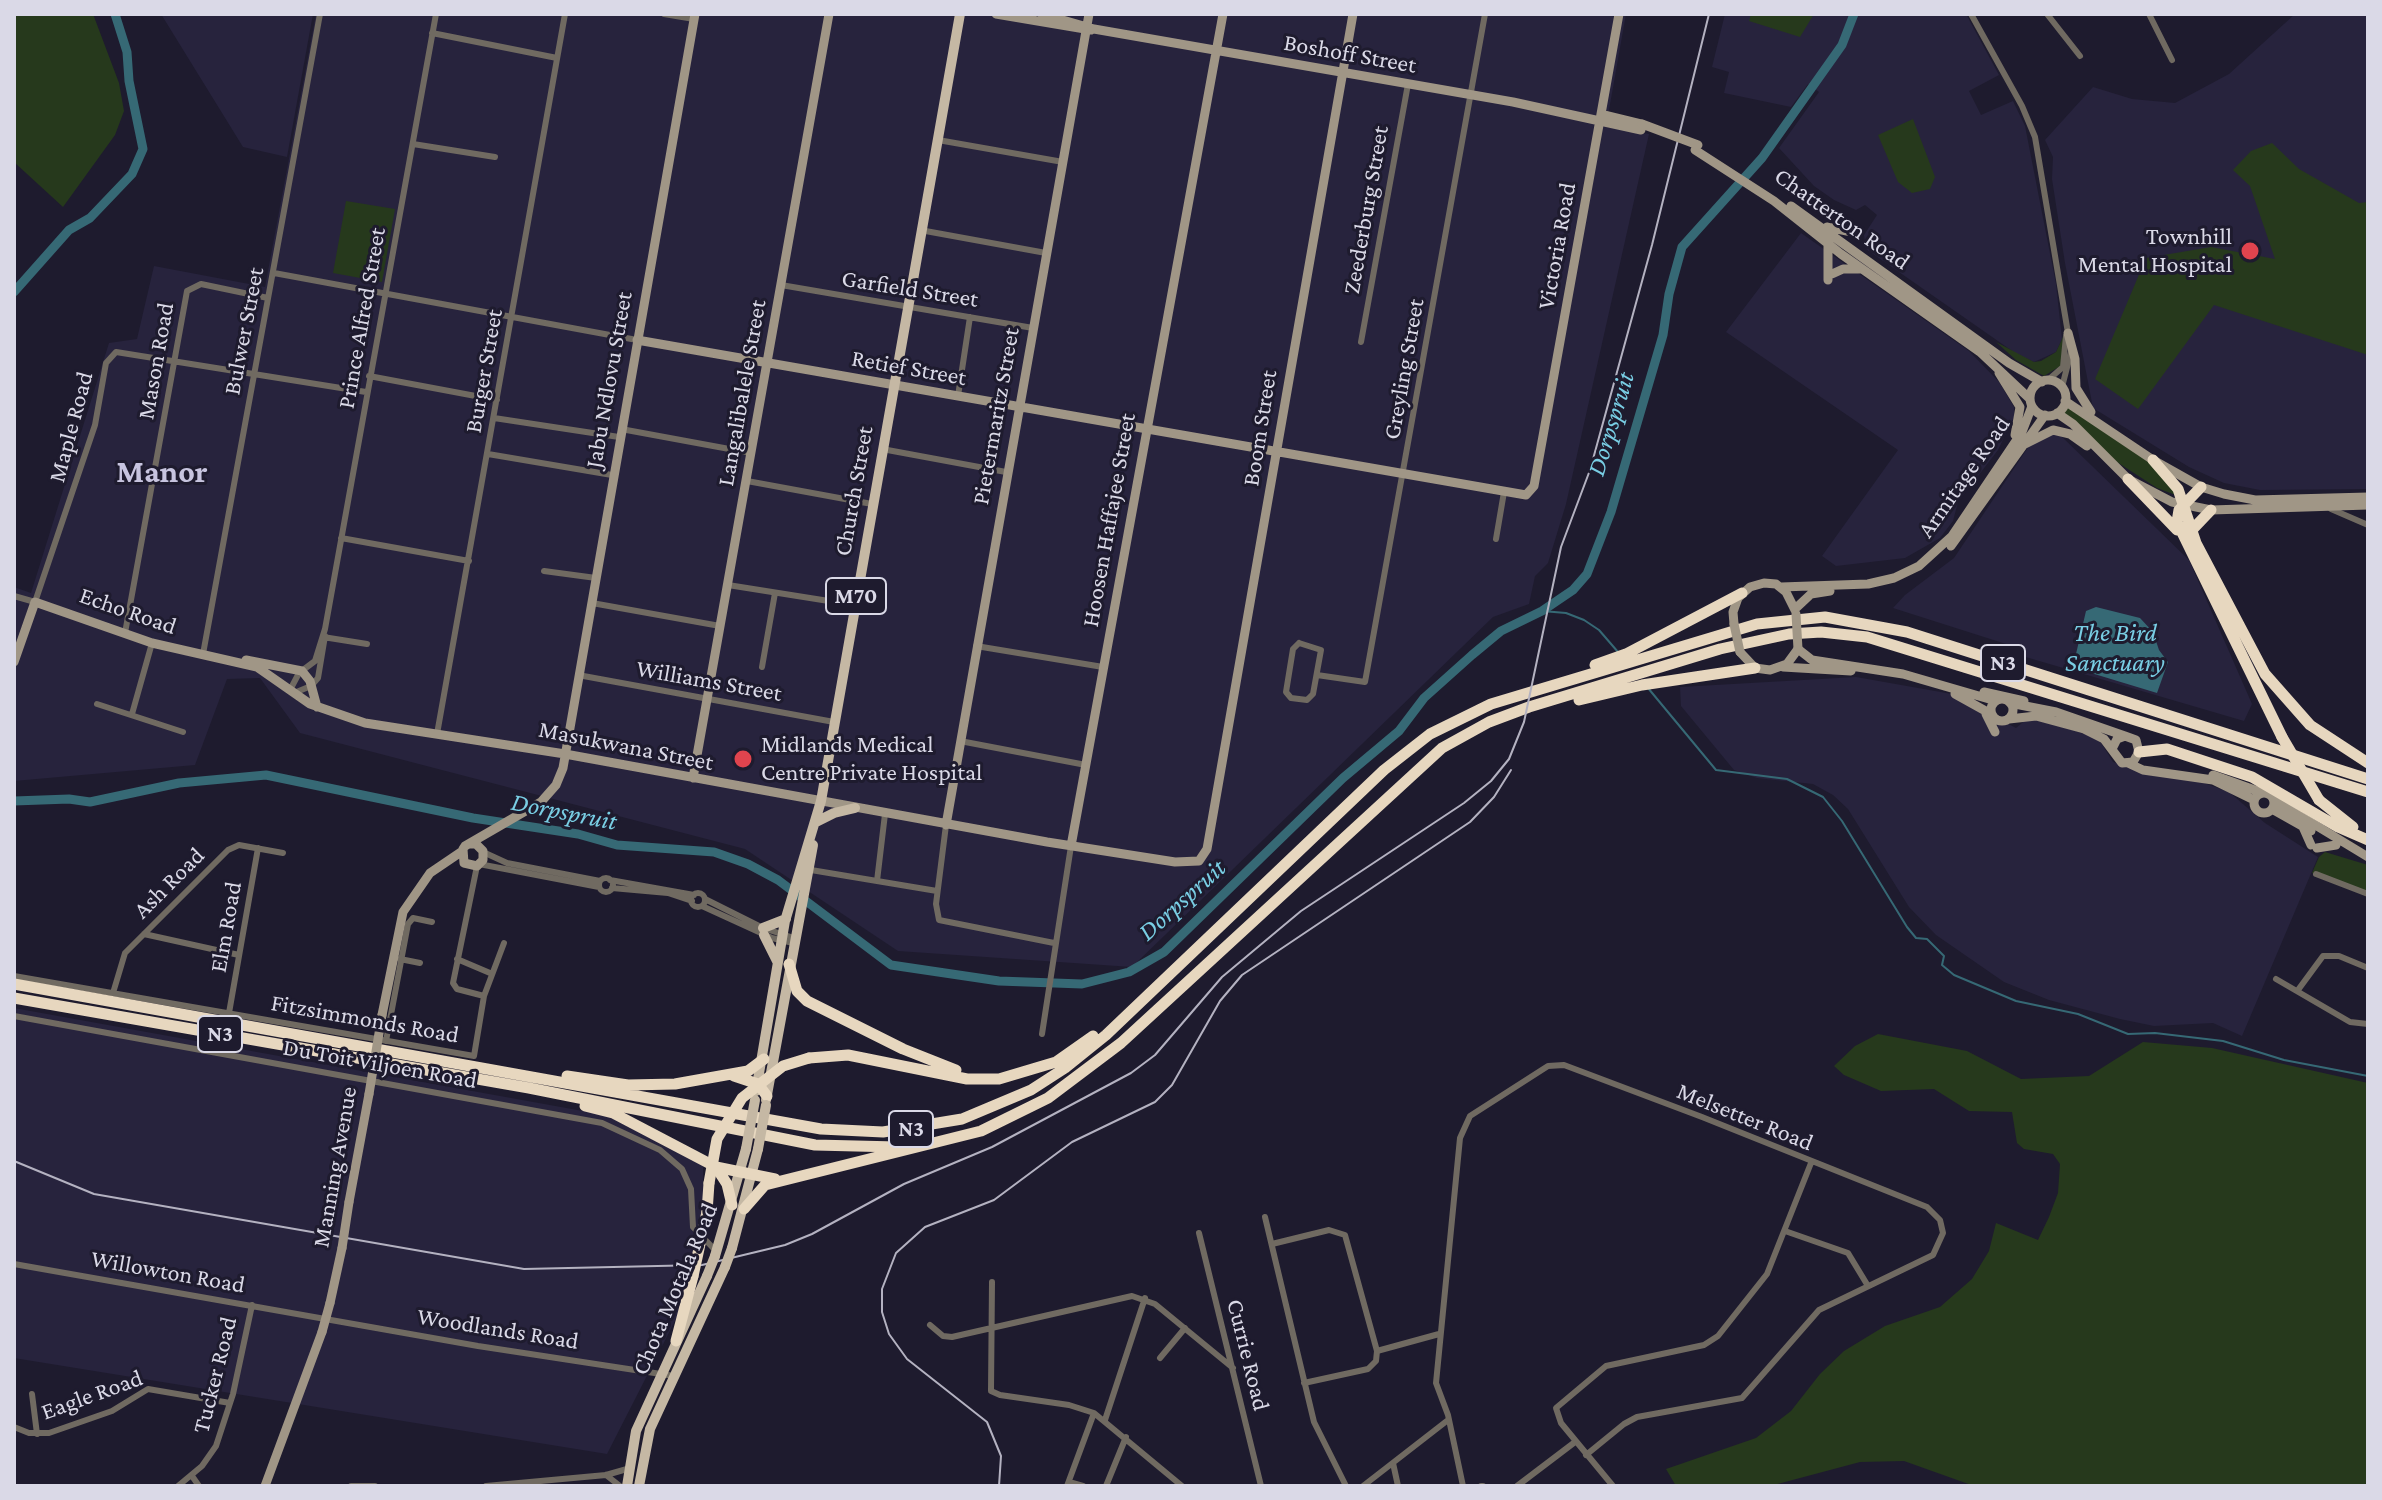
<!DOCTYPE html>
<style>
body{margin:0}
#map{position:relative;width:2382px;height:1500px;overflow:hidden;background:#1e1b2e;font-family:"Crimson Pro",serif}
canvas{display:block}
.frame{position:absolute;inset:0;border:16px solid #dad9e7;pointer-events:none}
</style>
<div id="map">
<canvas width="2382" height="1500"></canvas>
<div class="frame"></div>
</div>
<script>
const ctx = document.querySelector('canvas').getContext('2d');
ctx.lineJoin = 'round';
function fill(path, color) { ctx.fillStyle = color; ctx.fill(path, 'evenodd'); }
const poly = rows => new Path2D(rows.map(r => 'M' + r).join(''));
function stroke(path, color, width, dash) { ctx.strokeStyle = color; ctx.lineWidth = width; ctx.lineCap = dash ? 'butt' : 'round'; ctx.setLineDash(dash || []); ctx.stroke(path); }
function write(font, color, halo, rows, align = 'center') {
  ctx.font = font + ' "Crimson Pro",serif'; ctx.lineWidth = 6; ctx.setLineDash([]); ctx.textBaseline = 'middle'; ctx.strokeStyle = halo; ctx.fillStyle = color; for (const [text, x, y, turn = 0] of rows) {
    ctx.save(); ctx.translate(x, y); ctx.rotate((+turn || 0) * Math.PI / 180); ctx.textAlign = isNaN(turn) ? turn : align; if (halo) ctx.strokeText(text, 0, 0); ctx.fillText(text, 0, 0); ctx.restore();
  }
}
const built = poly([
 [161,14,313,14,287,157,243,147],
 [316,14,1626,14,1606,127,1649,134,1566,504,1548,563,1535,576,1529,604,1493,617,1132,967,898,951,745,849,300,733,260,678,227,679,195,765,14,781,14,587,31,593,109,343,137,339,154,266,265,287],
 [1725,14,1966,14,1999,75,1969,91,1981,115,2013,101,2025,126,2056,284,2062,339,2056,352,2034,362,2018,355,1866,249,1864,235,1877,215,1865,205,1856,210,1834,200,1814,186,1779,148,1819,92,1808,84,1791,107,1724,93,1729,72,1712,67],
 [2295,14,2368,14,2368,489,2260,490,2224,483,2189,467,2093,408,2065,263,2052,179,2053,157,2045,140,2093,87,2132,99,2175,103,2229,74],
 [1801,233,1969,351,1999,382,2014,407,2014,417,1998,450,1958,502,1953,521,1940,538,1905,558,1836,566,1822,556,1898,450,1726,332],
 [2046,434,2059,434,2189,560,2252,704,2244,721,2012,653,2006,644,1893,608,1905,595,1954,558,2031,443],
 [1856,677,1952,694,2016,728,2029,717,2098,738,2113,762,2154,776,2193,779,2229,792,2265,823,2318,857,2242,1036,2213,1023,2154,1026,2120,1019,2049,1000,2004,982,1936,935,1909,907,1848,809,1833,795,1813,784,1757,778,1734,770,1681,706,1680,687],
 [14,1008,605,1115,691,1154,703,1166,703,1213,681,1309,607,1454,14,1358]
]);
const green = poly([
 [14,14,93,14,119,83,124,111,115,135,63,207,14,162],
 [1751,14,1814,14,1800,37,1749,21],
 [1913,119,1935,177,1930,189,1912,193,1898,182,1878,135],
 [2272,143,2299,169,2359,203,2368,202,2368,355,2214,305,2138,409,2095,379,2146,258,2211,247,2275,259,2250,186,2233,170,2251,151],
 [346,201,395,209,382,282,333,273],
 [2064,335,2062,365,2044,376,2016,360,1996,342,2034,362,2041,361,2056,352],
 [2068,405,2165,471,2181,497,2157,488,2117,462,2063,413],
 [2325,852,2368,865,2368,893,2312,873,2319,857],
 [1878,1034,1967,1051,2021,1079,2089,1076,2143,1042,2212,1048,2368,1083,2368,1486,1974,1486,1904,1461,1860,1462,1770,1486,1676,1486,1666,1469,1756,1438,1791,1411,1820,1374,1844,1351,1885,1326,1940,1307,1972,1279,1989,1251,1996,1223,2038,1240,2049,1217,2058,1193,2060,1164,2053,1154,2024,1149,2017,1143,2012,1112,1969,1111,1934,1089,1881,1091,1844,1075,1834,1066,1855,1046]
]);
const water = poly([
 [2096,607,2140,618,2153,632,2159,650,2168,662,2157,693,2068,666,2067,660,2076,654,2086,611]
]);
const stream = poly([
 [1542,611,1566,613,1584,620,1599,630,1618,652],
 [1648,688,1716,770,1787,779,1823,797,1842,821,1907,927,1916,938,1927,939,1944,956,1942,965,1954,975,2016,1001,2078,1014,2128,1034,2155,1033,2223,1041,2284,1060,2368,1076]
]);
const river = poly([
 [14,292,69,230,90,218,132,174,143,149,129,81,127,52,115,14],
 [14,801,69,799,90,802,179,783,266,775,473,818,578,834,617,845,714,852,748,864,778,880,891,965,999,981,1082,984,1129,972,1164,952,1343,778,1399,731,1424,698,1472,655,1501,631,1542,611,1573,590,1587,574,1611,512,1663,335,1669,294,1682,247,1762,158,1842,45,1854,14]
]);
const street = poly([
 [664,14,694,19],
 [1971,14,2022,106,2035,137,2068,333],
 [2047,14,2080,56],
 [2149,14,2172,60],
 [432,33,557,58],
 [938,140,1063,162],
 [413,144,495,157],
 [920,230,1046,253],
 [274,273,637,340],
 [781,285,1033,328],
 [1361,342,1408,84],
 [369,376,497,400],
 [2048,380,2063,367,2066,336],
 [2062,387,2071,352],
 [958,396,970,317],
 [494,418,619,437],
 [621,429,751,453],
 [882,449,1006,472],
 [488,454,612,475],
 [747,481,872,504],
 [2331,509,2368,525],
 [341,538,469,561],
 [1496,539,1504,492],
 [544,571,596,578],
 [728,585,854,605],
 [14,596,35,602,95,425,106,363,116,352,366,392],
 [592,603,720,626],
 [125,633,187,291,201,284,268,298],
 [323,637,367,644],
 [1299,643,1321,650,1313,694,1307,700,1291,698,1286,692,1293,649,1299,643],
 [976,646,1103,667],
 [203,654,320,14],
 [762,667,775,593],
 [578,675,834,722],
 [1317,675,1365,682,1485,14],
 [290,690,299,673,315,661,325,629,436,14],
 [294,693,311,686,318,678,325,636],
 [97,704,183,732],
 [132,714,152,643],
 [437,734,565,14],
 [960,741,1086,765],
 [946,825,936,904,939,920,1054,943],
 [483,852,507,863,600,881],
 [479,864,599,887],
 [477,866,453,983,457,989,484,996],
 [811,870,937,891],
 [2316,874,2368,894],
 '599 885a7 7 0 1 1 14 0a7 7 0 1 1-14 0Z',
 [610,880,694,895],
 [877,881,885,814],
 [612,888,668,893,692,901],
 '691 900a7 7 0 1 1 14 0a7 7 0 1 1-14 0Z',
 [705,899,763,928,794,938],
 [702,906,772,938,793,943],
 [144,934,239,955],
 [400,959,420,963],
 [457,959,490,973],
 [14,976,474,1056,484,996,504,943],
 [2276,979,2350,1022,2368,1024],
 [2298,990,2323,956,2339,956,2368,968],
 [113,993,125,953,228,850,239,845,283,853],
 [229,1013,258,848],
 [14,1016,602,1123,660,1150,682,1169,691,1189,693,1227,716,1251],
 [1042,1034,1071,846],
 [386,1041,408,924,413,918,432,922],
 [1265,1217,1314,1422,1346,1486],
 [1785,1231,1848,1253,1868,1286],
 [1199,1233,1261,1486],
 [1272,1244,1329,1230,1345,1235,1377,1351,1376,1361,1368,1369,1304,1383],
 [14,1264,478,1346,674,1376],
 [992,1282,991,1391,1000,1395,1069,1405,1094,1413,1182,1486],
 [930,1325,943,1336,952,1337,1132,1296,1155,1304,1233,1368],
 [1377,1351,1439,1334],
 [1160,1358,1185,1328],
 [32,1394,37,1434],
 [1105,1420,1145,1298],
 [14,1427,29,1433,49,1433,112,1411,148,1389,230,1403],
 [1393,1463,1398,1486],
 [606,1475,620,1486],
 [192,1476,199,1486],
 [1069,1482,1083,1486],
 [178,1486,202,1466,216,1446,233,1394,252,1305],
 [351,1486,375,1486],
 [486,1486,606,1475,627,1469],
 [1067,1486,1094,1413],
 [1106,1486,1126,1437],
 [1363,1486,1448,1420],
 [1463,1486,1448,1415,1436,1383,1460,1138,1470,1116,1548,1066,1564,1065,1702,1117,1927,1207,1940,1220,1943,1233,1933,1255,1819,1310,1742,1398,1637,1417,1624,1424,1586,1455],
 [1481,1486,1483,1486],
 [1517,1486,1575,1442],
 [1613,1486,1561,1423,1556,1408,1606,1366,1704,1345,1718,1336,1767,1274,1811,1163]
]);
const secondary = poly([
 [996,14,1091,30],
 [1042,14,1094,29,1513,102,1641,130],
 [1599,119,1605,115,1642,124],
 [1695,150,1774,201,1841,254,1980,352,2030,399],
 [1791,206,2009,363,2042,382],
 [1827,227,1852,232],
 [1832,274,1843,269,1862,269],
 [1828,280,1828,244],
 [2068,333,2075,359,2076,388,2091,412],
 [637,340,1526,495,1534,486,1619,14],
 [1999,373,2020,407,2015,435],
 '2030 398a18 18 0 1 1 36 0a18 18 0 1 1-36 0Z',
 [2065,401,2153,460,2201,487,2224,494,2255,500,2368,497],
 [2057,413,2073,424,2128,479,2172,502,2211,510,2368,505],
 [2025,444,2053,430,2070,434,2087,446],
 [1951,546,2045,415],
 [1781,587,1868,584,1894,578,1919,566,1952,536,2022,432,2032,406],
 [1795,609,1811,594,1830,591],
 [1734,624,1733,612,1738,598,1750,587,1764,583,1776,584,1786,592,1795,610],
 [1740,652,1755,668,1770,670,1787,664,1798,649,1812,660,1903,674,1996,701],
 [246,660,302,671,310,681,317,707],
 [14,662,35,602,152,643,257,667,310,704,365,723,565,754,1047,842,1175,862,1199,861,1207,849,1353,14],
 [1783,667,1851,671],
 [1984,692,2024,701],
 [1955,694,1991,714],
 '1991 710a11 11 0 1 1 22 0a11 11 0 1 1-22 0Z',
 [2010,703,2056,712,2125,736],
 [1986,714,1995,732],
 [2009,719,2036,716,2084,729,2104,739,2122,763,2133,762,2139,752,2136,740,2125,736,2117,739,2112,749],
 [2128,763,2143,770,2213,780,2254,800],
 [2213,775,2263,793],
 [693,778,829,14],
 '2254 803a10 10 0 1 1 20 0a10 10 0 1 1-20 0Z',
 [2274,800,2368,857],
 [2272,809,2311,831],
 [946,825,1089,14],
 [2303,827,2311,845],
 [469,844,476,844,483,851,483,860,477,866,464,863,463,849,465,846,541,802,556,785,563,768,695,14],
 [1071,846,1223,14],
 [2317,848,2336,845],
 [382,1015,403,912,430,873,461,852],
 [349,1202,369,1094],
 [330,1303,342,1248],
 [265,1486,322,1332]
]);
const primary = poly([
 [816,822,834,813,855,808],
 [763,928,786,919],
 [764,935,777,961],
 [756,1091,785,921,821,801,960,14],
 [766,1100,813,845],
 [732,1248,758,1149],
 [715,1256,746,1149],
 [627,1486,636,1431,707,1276],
 [639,1486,650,1429,725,1267]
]);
const highway = poly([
 [2153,460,2178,489,2196,543,2265,674,2310,725,2368,763],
 [2128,479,2177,530],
 [2201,487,2179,510,2177,522,2282,737],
 [2191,531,2211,510],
 [1595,665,1626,654,1742,593],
 [1579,700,1642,685,1755,668],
 [2139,752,2167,749,2252,777,2338,827,2368,840],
 [2319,800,2353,827],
 [789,964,797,991,807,1001,903,1049,956,1070],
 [14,984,821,1129,883,1132,962,1119,1031,1090,1065,1068,1106,1035,1384,770,1430,734,1491,704,1757,624,1825,617,1907,632,2368,779],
 [14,998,529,1088,815,1145,897,1147],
 [809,1058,848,1055,967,1079,999,1079,1056,1062,1093,1036],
 [567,1076,628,1085,675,1084,748,1071,764,1059],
 [734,1076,758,1084,767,1096],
 [585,1106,613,1113,716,1167,727,1184,732,1205],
 [716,1167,775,1179],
 [744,1209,765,1185,981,1131,1048,1098,1121,1043,1442,748,1489,722,1529,707,1720,649,1789,634,1821,632,1867,637,2368,792],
 [707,1212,709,1183],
 [676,1341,693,1276]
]);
const rail = poly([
 [14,1161,94,1194,524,1269,702,1265,785,1245,812,1234,904,1184,992,1147,1131,1073,1155,1055,1222,977,1301,911,1464,803,1491,781,1509,759,1524,722,1561,547,1590,470,1652,245,1709,14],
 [999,1486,1001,1456,987,1422,907,1359,889,1334,882,1312,882,1289,896,1253,925,1227,994,1200,1072,1142,1155,1102,1172,1085,1220,1001,1242,975,1470,822,1494,797,1511,770]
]);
const secondaryBridge = poly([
 [1642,124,1698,145],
 [1796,614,1798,649],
 [1734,624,1740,652],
 [369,1094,382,1015],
 [342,1248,349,1202],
 [322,1332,330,1303]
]);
const primaryBridge = poly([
 [746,1149,755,1100],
 [758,1149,766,1105],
 [725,1267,732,1248],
 [707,1276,715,1256]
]);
const highwayBridge = poly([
 [2282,737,2319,800],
 [709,1183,717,1139,742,1098,783,1066,809,1058],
 [693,1276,707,1212]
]);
const markers = [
 [2250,251,10,"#e0444e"],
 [743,759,10,"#e0444e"]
];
const shields = [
 [856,596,60],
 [2003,663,44],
 [220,1034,44],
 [911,1129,44]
];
const shieldNames = [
 ["M70",856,596],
 ["N3",2003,663],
 ["N3",220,1034],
 ["N3",911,1129]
];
const streetNames = [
 ["Boshoff Street",1350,54,10],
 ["Zeederburg Street",1366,210,-80],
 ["Chatterton Road",1842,219,35],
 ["Victoria Road",1557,246,-80],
 ["Garfield Street",910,289,9],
 ["Prince Alfred Street",362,318,-80],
 ["Bulwer Street",244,331,-79],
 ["Mason Road",156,361,-80],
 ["Retief Street",909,368,10],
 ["Greyling Street",1404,369,-80],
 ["Burger Street",484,371,-80],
 ["Jabu Ndlovu Street",609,380,-80],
 ["Langalibalele Street",742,393,-80],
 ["Pietermaritz Street",996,416,-80],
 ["Maple Road",71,427,-75],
 ["Boom Street",1260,428,-81],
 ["Armitage Road",1964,477,-55],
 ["Church Street",854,491,-80],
 ["Hoosen Haffajee Street",1109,520,-80],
 ["Echo Road",128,611,19],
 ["Williams Street",709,681,10],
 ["Masukwana Street",626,746,11],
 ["Ash Road",169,883,-45],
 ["Elm Road",226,927,-80],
 ["Fitzsimmonds Road",365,1019,10],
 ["Du Toit Viljoen Road",380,1064,10],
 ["Melsetter Road",1745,1117,22],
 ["Manning Avenue",335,1167,-80],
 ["Willowton Road",168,1272,10],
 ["Chota Motala Road",675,1289,-67],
 ["Woodlands Road",498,1329,9],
 ["Currie Road",1248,1355,76],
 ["Tucker Road",215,1375,-76],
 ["Eagle Road",92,1395,-20]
];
const poiNames = [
 ["Townhill",2232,237],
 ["Mental Hospital",2232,265],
 ["Midlands Medical",761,745,"left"],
 ["Centre Private Hospital",761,773,"left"]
];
const waterNames = [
 ["Dorpspruit",1611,424,-73],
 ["The Bird",2115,633],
 ["Sanctuary",2115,663],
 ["Dorpspruit",564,812,11],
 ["Dorpspruit",1182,900,-42]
];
const districtNames = [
 ["Manor",162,472]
];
fill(built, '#27233d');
fill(green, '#26391c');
fill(water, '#366975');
stroke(stream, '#366975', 2);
stroke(river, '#366975', 9);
stroke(street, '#706a61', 6);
stroke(secondary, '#a09686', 9);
stroke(primary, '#c5b8a4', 10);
stroke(highway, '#e7d7bf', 11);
stroke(rail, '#b4b2c1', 2);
stroke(secondaryBridge, '#a09686', 9);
stroke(primaryBridge, '#c5b8a4', 10);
stroke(highwayBridge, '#e7d7bf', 11);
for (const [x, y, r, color] of markers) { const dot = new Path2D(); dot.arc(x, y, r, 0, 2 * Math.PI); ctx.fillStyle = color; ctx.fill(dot); stroke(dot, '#1e1b2e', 3); }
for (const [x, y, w] of shields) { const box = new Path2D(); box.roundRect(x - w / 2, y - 18, w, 36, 6); ctx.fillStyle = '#1e1b2e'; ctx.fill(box); stroke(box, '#dad9e7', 2); }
write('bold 22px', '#dad9e7', null, shieldNames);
write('24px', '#dad9e7', '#1e1b2e', streetNames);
write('24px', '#dad9e7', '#1e1b2e', poiNames, 'right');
write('italic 26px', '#79cee4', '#1e1b2e', waterNames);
write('bold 32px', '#c7c4df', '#1e1b2e', districtNames);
</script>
